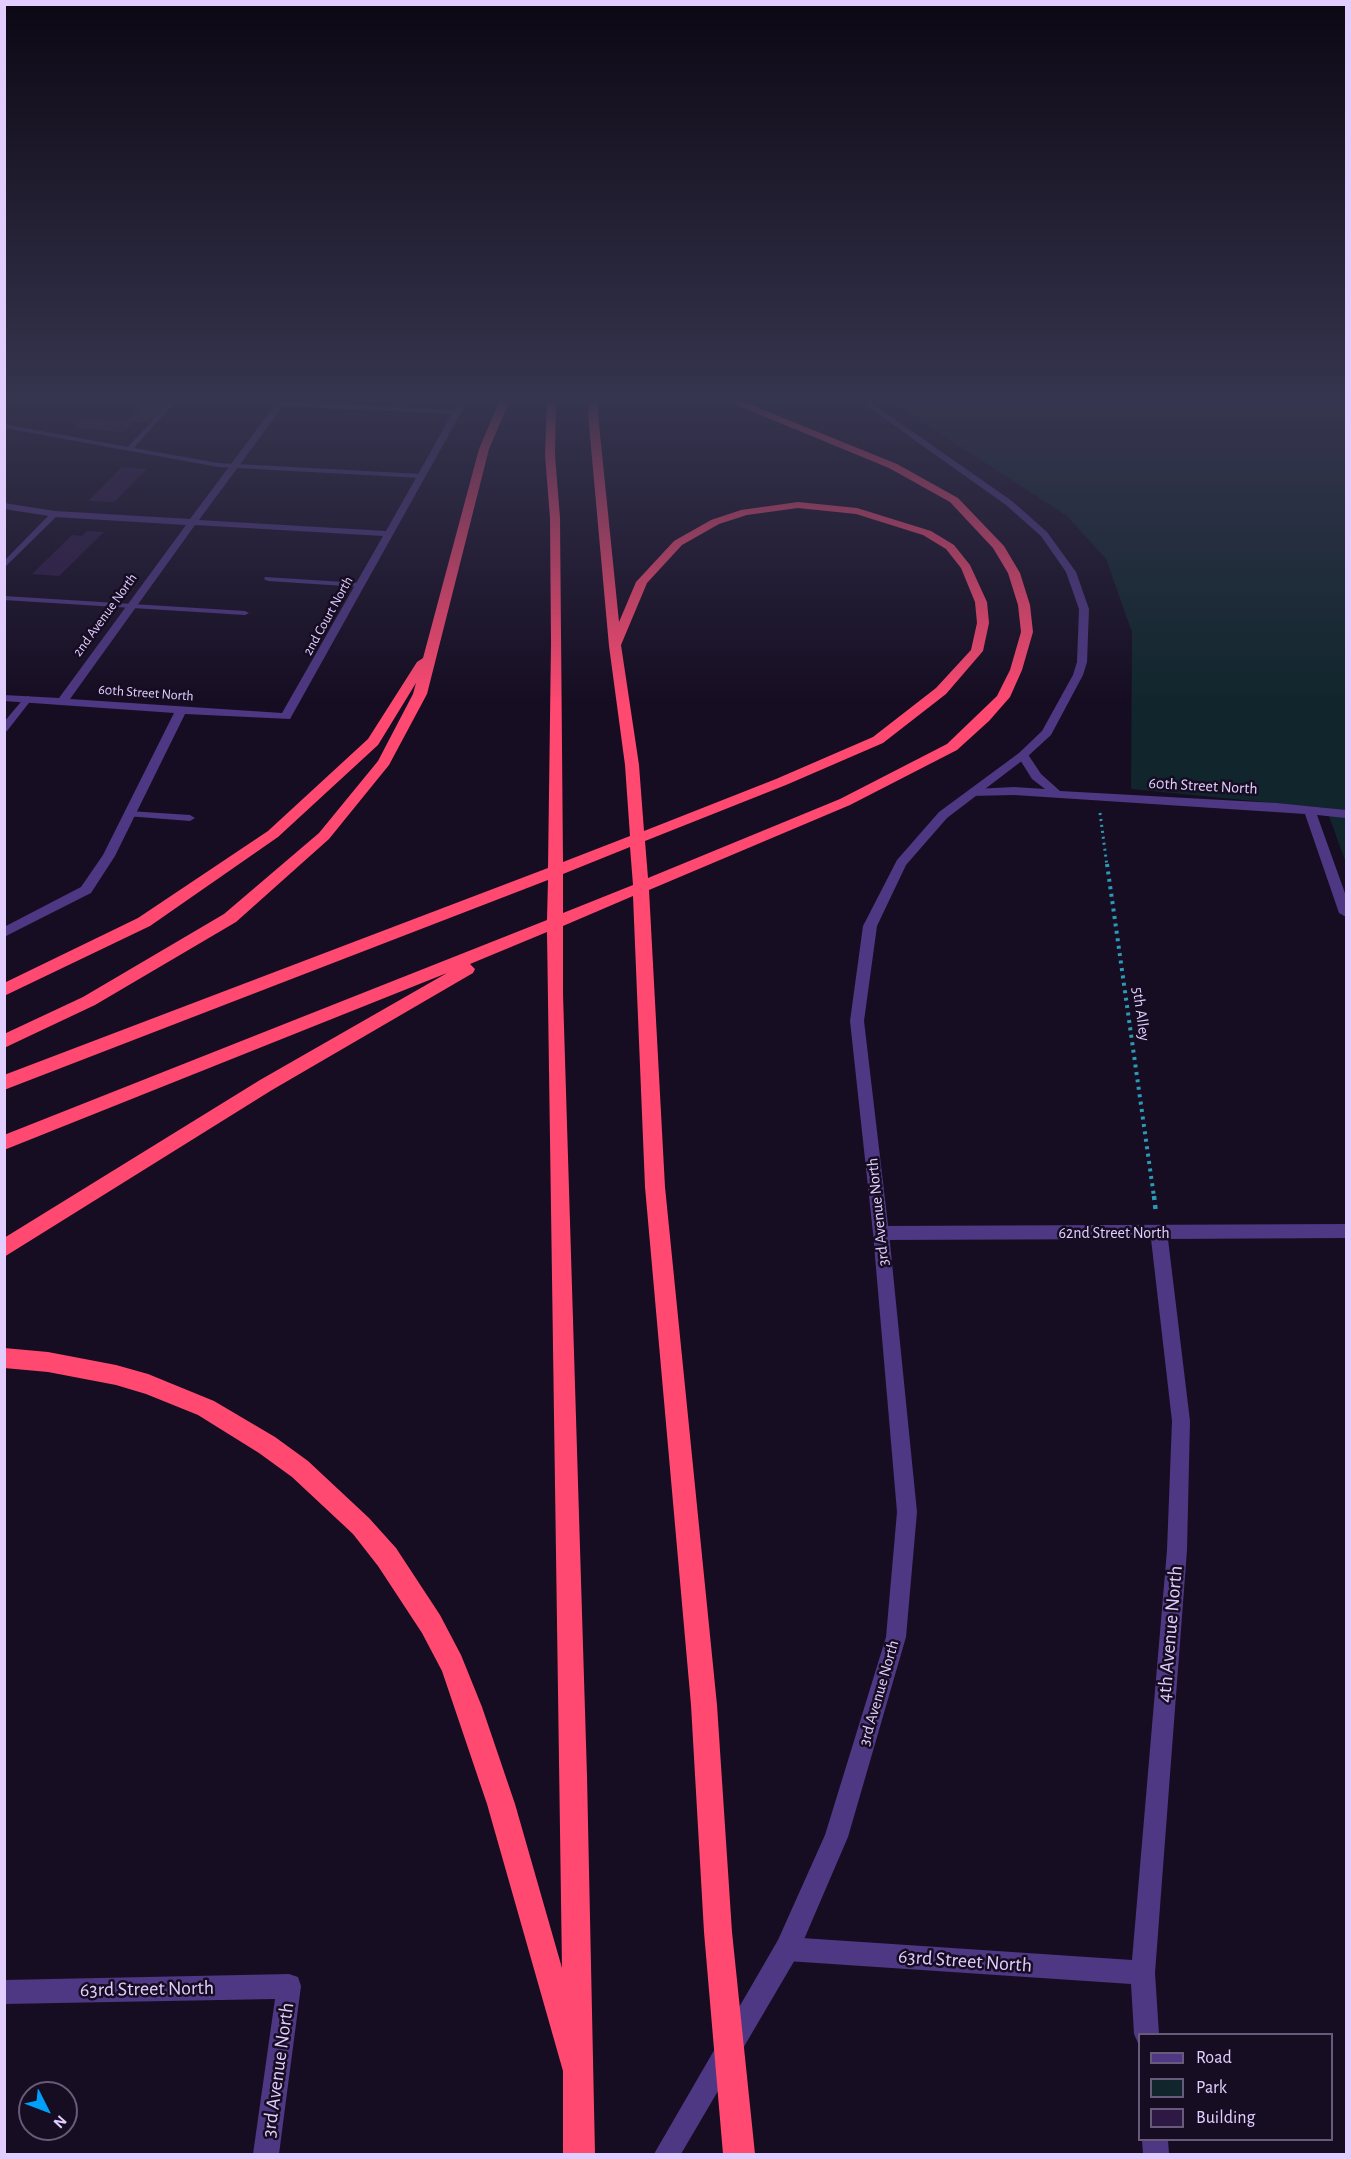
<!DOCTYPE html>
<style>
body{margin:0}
#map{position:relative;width:1351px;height:2159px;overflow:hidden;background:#160d22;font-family:"Alegreya Sans",sans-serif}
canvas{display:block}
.frame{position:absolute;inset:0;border:6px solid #e1ceff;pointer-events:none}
.legend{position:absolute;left:1138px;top:2033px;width:195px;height:108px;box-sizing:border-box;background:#160d22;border:2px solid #675a7a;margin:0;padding:8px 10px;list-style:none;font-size:18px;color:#e1ceff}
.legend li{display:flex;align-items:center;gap:12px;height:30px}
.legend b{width:30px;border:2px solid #675a7a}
.north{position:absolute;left:18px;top:2081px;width:60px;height:60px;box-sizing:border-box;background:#160d22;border:2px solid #675a7a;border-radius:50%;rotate:132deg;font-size:16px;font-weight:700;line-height:24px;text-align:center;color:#e1ceff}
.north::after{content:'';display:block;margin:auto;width:21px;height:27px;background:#009ff9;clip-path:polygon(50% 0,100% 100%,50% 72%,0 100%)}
</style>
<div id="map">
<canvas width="1351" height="2159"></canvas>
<div class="frame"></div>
<ul class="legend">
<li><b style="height:8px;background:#4e3783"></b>Road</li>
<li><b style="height:16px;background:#10262c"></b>Park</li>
<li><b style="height:16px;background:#2d1944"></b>Building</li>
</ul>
<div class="north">N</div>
</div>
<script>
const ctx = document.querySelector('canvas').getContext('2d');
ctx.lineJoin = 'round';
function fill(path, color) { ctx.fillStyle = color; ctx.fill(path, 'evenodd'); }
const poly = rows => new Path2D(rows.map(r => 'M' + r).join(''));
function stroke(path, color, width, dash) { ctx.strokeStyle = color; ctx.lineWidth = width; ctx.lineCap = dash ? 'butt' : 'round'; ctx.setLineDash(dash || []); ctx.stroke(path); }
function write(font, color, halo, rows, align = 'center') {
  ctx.font = font + ' "Alegreya Sans",sans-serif'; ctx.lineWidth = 5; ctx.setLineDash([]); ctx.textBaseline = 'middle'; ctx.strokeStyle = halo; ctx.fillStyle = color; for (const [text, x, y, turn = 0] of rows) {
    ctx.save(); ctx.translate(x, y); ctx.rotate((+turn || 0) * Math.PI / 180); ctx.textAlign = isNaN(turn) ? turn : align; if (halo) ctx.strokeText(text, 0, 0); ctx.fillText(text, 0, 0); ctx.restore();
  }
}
const green = poly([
 [903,402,1346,402,1346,863,1326,808,1131,789,1132,632,1106,559,1066,515,902,409]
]);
const building = poly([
 [144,405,166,407,148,423,134,422,124,432,73,428,84,418,125,421],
 [122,467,147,469,114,502,88,501],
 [87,531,104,532,59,576,32,574,72,535,82,536]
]);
const pathFar2 = poly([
 [1100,813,1107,866]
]);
const pathFar1 = poly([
 [1107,864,1154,1197]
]);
const path = poly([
 [1154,1196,1156,1213]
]);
const service = poly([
 [169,402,175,402,134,448,218,463,421,474,424,476,421,478,218,467,4,428,4,424,128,447,169,402],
 [52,512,59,514,4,568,4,561,52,512],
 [265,577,360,583,364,585,360,587,268,581,264,579,265,577],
 [4,596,245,611,249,613,245,615,4,600,4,596],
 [28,696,32,699,7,731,4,732,4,722,25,697,28,696],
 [129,811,190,815,195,818,190,821,126,816,126,812,129,811]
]);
const minor = poly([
 [252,402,295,402,455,410,459,402,467,402,290,719,185,714,115,856,91,893,4,937,4,927,81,887,103,855,174,713,4,701,4,695,59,698,186,525,55,517,4,509,4,503,55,511,190,519,275,405,252,402],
 [283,406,452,414,386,531,199,520,283,406],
 [195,525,383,536,282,713,70,699,195,525],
 [1023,752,1027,753,1041,774,1060,791,1277,803,1346,810,1346,818,1317,815,1346,896,1346,917,1339,913,1305,814,1014,795,970,796,970,790,974,789,1014,787,1045,789,1032,779,1017,755,1023,752],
 [1346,1224,1346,1238,1168,1239,1190,1421,1187,1550,1155,1973,1159,2034,1140,2034,1138,2043,1134,2034,1131,1984,787,1961,778,1958,775,1949,778,1940,787,1937,1132,1960,1167,1550,1172,1421,1151,1239,881,1240,875,1238,873,1233,875,1228,881,1226,1346,1224],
 [289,1974,298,1977,301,1986,279,2154,253,2154,275,1999,4,2004,4,1980,289,1974],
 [1142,2140,1168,2140,1169,2154,1143,2154,1142,2140]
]);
const tertiary = poly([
 [861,402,870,402,1012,501,1047,532,1076,572,1089,609,1087,662,1083,675,1051,735,1027,757,947,818,906,865,877,926,864,1021,889,1233,917,1512,906,1637,848,1837,796,1958,681,2154,654,2154,778,1940,825,1835,886,1637,897,1512,873,1233,850,1021,863,926,897,860,939,812,1019,753,1042,731,1073,675,1077,662,1079,609,1066,572,1041,536,1006,505,861,402]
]);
const motorway = poly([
 [499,402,509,402,489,449,427,694,389,765,329,839,236,922,95,1005,4,1048,4,1034,83,997,224,914,319,833,378,761,413,694,416,683,378,745,278,837,150,926,4,996,4,983,138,918,268,831,368,739,417,662,423,658,479,449,499,402],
 [547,402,556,402,555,455,560,518,563,862,630,836,625,765,609,646,588,414,590,402,599,402,598,414,619,622,636,582,674,541,711,520,741,510,798,502,857,508,931,531,954,545,970,565,987,602,989,623,983,651,946,694,883,743,786,785,645,841,648,878,840,799,947,744,997,696,1010,670,1021,632,1018,605,1008,573,993,548,950,502,889,468,734,404,733,402,744,402,897,464,958,498,1004,546,1020,573,1030,605,1033,632,1022,670,1010,697,989,721,957,750,850,805,649,890,665,1187,717,1705,732,1932,755,2154,723,2154,704,1932,691,1705,645,1187,633,896,563,926,563,994,587,1776,595,2154,563,2154,563,2071,487,1804,442,1671,422,1633,378,1566,353,1534,292,1477,259,1453,198,1415,146,1394,116,1385,48,1372,4,1368,4,1348,48,1352,116,1365,148,1374,214,1401,275,1437,308,1461,369,1518,396,1548,440,1615,461,1655,482,1707,515,1804,562,1968,547,932,470,964,475,969,473,973,272,1090,4,1257,4,1238,260,1080,447,973,4,1150,4,1135,547,920,548,880,4,1090,4,1075,548,868,551,643,550,518,545,455,547,402],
 [798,508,856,514,923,535,946,549,961,568,975,602,977,623,971,650,936,688,873,737,776,779,644,831,639,765,621,645,647,583,682,545,719,524,747,515,798,508],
 [630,847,633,885,563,913,563,874,630,847]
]);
const farStreetnames = [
 ["2nd Avenue North",105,615,-54],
 ["2nd Court North",328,616,-61],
 ["60th Street North",146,693,4]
];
const streetNames = [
 ["60th Street North",1203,786,3],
 ["5th Alley",1141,1014,82],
 ["3rd Avenue North",878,1212,-96],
 ["62nd Street North",1114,1233],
 ["3rd Avenue North",879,1693,-74]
];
const nearStreetnames = [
 ["4th Avenue North",1170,1634,-85],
 ["63rd Street North",965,1961,4],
 ["63rd Street North",147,1989,-1],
 ["3rd Avenue North",278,2070,-82]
];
fill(green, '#10262c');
fill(building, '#2d1944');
stroke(pathFar2, '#2b9ab6', 3, [2, 4]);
stroke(pathFar1, '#2b9ab6', 4, [3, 4.5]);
stroke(path, '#2b9ab6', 4.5, [4, 5]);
fill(service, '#4e3783');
fill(minor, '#4e3783');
fill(tertiary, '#4e3783');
fill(motorway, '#ff4971');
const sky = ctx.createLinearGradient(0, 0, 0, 704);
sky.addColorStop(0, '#0c0713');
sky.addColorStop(0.57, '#36354f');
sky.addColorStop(1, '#36354f00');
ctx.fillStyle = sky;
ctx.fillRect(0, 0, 1351, 704);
write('14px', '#e1ceff', '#160d22', farStreetnames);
write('16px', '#e1ceff', '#160d22', streetNames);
write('20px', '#e1ceff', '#160d22', nearStreetnames);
</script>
